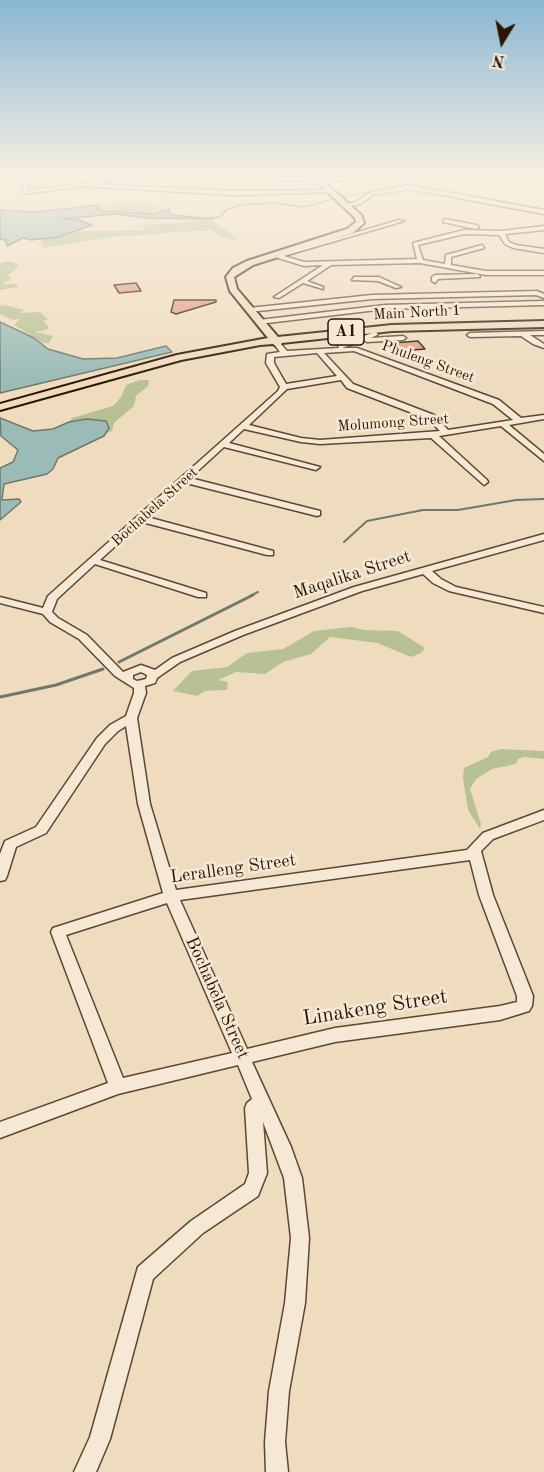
<!DOCTYPE html>
<style>
body{margin:0}
#map{position:relative;width:544px;height:1472px;overflow:hidden;background:#efdcbf;font-family:"Old Standard TT",serif}
canvas{display:block}
.north{position:absolute;left:472px;top:12px;width:60px;height:60px;-webkit-text-stroke:4px #f5e8d5;paint-order:stroke;rotate:190deg;font-size:16px;font-weight:700;line-height:24px;text-align:center;color:#2b1500}
.north::after{content:'';display:block;margin:auto;width:21px;height:27px;background:#2b1500;clip-path:polygon(50% 0,100% 100%,50% 72%,0 100%)}
</style>
<div id="map">
<canvas width="544" height="1472"></canvas>
<div class="north">N</div>
</div>
<script>
const ctx = document.querySelector('canvas').getContext('2d');
ctx.lineJoin = 'round';
function fill(path, color) { ctx.fillStyle = color; ctx.fill(path, 'evenodd'); }
const poly = rows => new Path2D(rows.map(r => 'M' + r).join(''));
function stroke(path, color, width, dash) { ctx.strokeStyle = color; ctx.lineWidth = width; ctx.lineCap = dash ? 'butt' : 'round'; ctx.setLineDash(dash || []); ctx.stroke(path); }
function write(font, color, halo, rows, align = 'center') {
  ctx.font = font + ' "Old Standard TT",serif'; ctx.lineWidth = 5; ctx.setLineDash([]); ctx.textBaseline = 'middle'; ctx.strokeStyle = halo; ctx.fillStyle = color; for (const [text, x, y, turn = 0] of rows) {
    ctx.save(); ctx.translate(x, y); ctx.rotate((+turn || 0) * Math.PI / 180); ctx.textAlign = isNaN(turn) ? turn : align; if (halo) ctx.strokeText(text, 0, 0); ctx.fillText(text, 0, 0); ctx.restore();
  }
}
const green = poly([
 [135,203,162,206,163,210,145,214,97,208,110,204],
 [209,220,221,225,218,227,224,228,239,241,220,236,211,230,111,237,43,248,40,241,43,238,61,237,82,231,142,230,146,228,132,226],
 [8,261,19,264,14,271,7,275,11,278,10,280,1,284,17,284,18,287,0,290,0,263],
 [5,305,24,310,21,313,40,312,48,319,43,321,49,327,46,330,35,332,53,336,49,343,43,343,14,325,20,319,13,320,0,314,0,306],
 [140,380,149,380,148,386,136,396,134,406,114,423,112,431,107,433,109,428,86,419,69,422,72,418,113,406,121,397,126,385],
 [351,627,364,630,398,631,425,648,421,653,411,657,377,643,330,637,311,654,283,662,265,674,236,672,218,680,228,682,227,690,205,691,197,696,173,691,192,671,227,667,247,653,283,649,314,631],
 [501,749,544,751,544,759,524,757,518,759,516,764,492,769,476,779,470,789,481,824,480,829,468,810,463,778,464,768,488,757,491,752]
]);
const water = poly([
 [100,205,97,208,102,211,154,214,170,209,169,213,173,215,213,219,146,218,116,214,63,219,79,220,92,225,59,237,31,240,23,238,7,246,5,240,0,239,0,210,36,212,100,205],
 [0,322,34,338,48,349,83,359,117,358,166,346,172,352,0,393,0,322],
 [0,418,33,431,53,429,69,422,86,419,106,421,109,428,104,436,58,458,53,469,47,474,4,484,2,500,19,499,21,502,0,520,0,468,13,462,18,450,1,436,0,418]
]);
const streamFar2 = poly([
 [341,197,396,188,420,177],
 [209,218,220,217,226,210,239,205,274,203,303,207,333,199]
]);
const streamFar1 = poly([
 [344,542,367,521,423,510,458,510,516,500,544,499],
 [250,596,258,592]
]);
const stream = poly([
 [119,662,253,595],
 [0,697,56,685,103,669]
]);
const building = poly([
 [136,283,141,291,119,293,114,285,136,283],
 [174,300,216,300,216,302,176,314,171,312,174,300],
 [418,341,425,349,400,351,393,343,418,341]
]);
const minor = poly([
 [23,177,27,177,28,190,140,177,95,184,234,191,331,190,334,192,234,195,80,186,26,194,23,192,23,177],
 [226,177,317,179,319,180,317,181,228,178,226,177],
 [354,177,365,177,321,183,319,182,354,177],
 [409,185,544,210,544,214,409,189,373,195,360,204,346,207,343,205,356,202,369,193,409,185],
 [445,219,476,225,479,227,476,229,443,222,445,219],
 [399,220,404,221,284,256,304,262,417,259,413,243,464,230,501,231,544,226,544,230,505,234,509,242,516,245,544,249,544,253,513,248,505,244,499,235,464,234,418,245,423,260,445,264,446,255,482,245,484,248,451,257,451,265,486,271,544,271,544,275,486,275,420,263,331,265,307,281,323,287,323,289,303,283,279,298,274,297,323,265,304,266,272,256,272,254,279,255,399,220],
 [478,274,480,277,438,279,435,283,432,281,432,277,435,275,478,274],
 [354,277,379,277,401,287,396,288,378,281,352,280,354,277],
 [537,291,544,294,544,298,536,295,372,299,249,312,246,310,249,308,372,295,537,291],
 [544,301,544,305,385,309,259,324,256,322,259,320,385,305,544,301],
 [544,331,544,335,530,335,544,344,544,348,533,344,521,336,470,337,467,335,470,333,544,331],
 [375,332,378,334,377,335,371,338,403,336,406,338,403,340,367,342,364,340,342,348,357,348,499,400,521,418,544,415,544,419,509,425,544,454,544,461,501,426,439,436,487,480,488,482,484,485,431,438,320,444,301,442,244,429,229,443,320,467,316,470,224,447,190,478,320,511,320,515,317,516,186,483,147,517,273,551,273,555,267,555,142,522,100,560,206,593,206,597,198,597,95,564,57,599,52,612,58,618,87,635,123,672,141,665,155,670,172,658,235,631,354,587,544,534,544,540,432,571,441,579,456,587,544,607,544,613,449,591,433,583,423,574,362,591,243,635,180,662,157,678,155,683,145,686,146,693,137,718,150,804,176,890,467,850,483,833,544,810,544,820,493,839,481,851,493,895,533,996,532,1006,529,1011,500,1020,335,1042,252,1062,291,1147,302,1178,309,1238,305,1303,289,1391,285,1442,288,1472,266,1472,265,1442,269,1391,285,1303,291,1238,284,1178,263,1122,267,1173,258,1196,203,1233,153,1279,110,1439,96,1472,74,1472,90,1437,138,1267,191,1221,245,1184,249,1173,245,1108,247,1103,252,1099,238,1065,118,1094,0,1138,0,1122,108,1083,51,932,53,928,163,893,138,804,126,726,118,731,105,744,46,833,16,847,7,876,5,880,0,881,0,854,5,841,36,827,97,738,110,725,126,716,134,693,134,688,115,676,79,639,50,622,43,614,0,603,0,597,43,608,48,596,278,391,280,387,266,363,267,354,280,352,274,344,276,343,280,343,287,351,339,348,338,345,375,332],
 [354,351,493,404,513,420,448,430,434,415,353,384,324,353,354,351],
 [317,353,337,376,286,384,274,363,274,357,317,353],
 [341,380,347,388,428,419,440,431,320,440,301,438,249,425,287,389,341,380],
 [141,672,147,675,146,679,137,681,133,679,133,675,141,672],
 [470,860,479,895,517,996,517,1002,500,1006,335,1028,247,1049,180,900,470,860],
 [167,903,232,1053,123,1078,66,935,167,903]
]);
const major = poly([
 [312,177,319,177,361,215,364,223,353,233,253,265,234,277,237,289,278,337,392,325,544,321,544,327,392,331,282,343,278,347,273,344,260,345,181,360,0,410,0,404,177,355,268,338,230,291,226,277,233,268,247,261,347,229,356,222,355,218,312,177]
]);
const farStreetnames = [
 ["Main North 1",417,313,-3],
 ["Phuleng Street",428,362,20],
 ["Molumong Street",393,423,-4],
 ["Bochabela Street",155,507,-42]
];
const shields = [
 [346,332,36]
];
const shieldNames = [
 ["A1",346,332]
];
const streetNames = [
 ["Maqalika Street",352,575,-18],
 ["Leralleng Street",233,869,-8],
 ["Bochabela Street",217,998,66]
];
const nearStreetnames = [
 ["Linakeng Street",375,1008,-9]
];
fill(green, '#b7c194');
fill(water, '#9abbb6');
stroke(water, '#6e796d', 1.5);
stroke(streamFar2, '#6e796d', 1.5);
stroke(streamFar1, '#6e796d', 2);
stroke(stream, '#6e796d', 3);
fill(building, '#e29d85');
stroke(building, '#2b1500', 1.5);
stroke(minor, '#5c4730', 3);
stroke(major, '#2b1500', 4);
fill(minor, '#f5e8d5');
fill(major, '#efdcbf');
const sky = ctx.createLinearGradient(0, 0, 0, 383);
sky.addColorStop(0, '#89b7d4');
sky.addColorStop(0.46, '#f8efe2');
sky.addColorStop(1, '#f8efe200');
ctx.fillStyle = sky;
ctx.fillRect(0, 0, 544, 383);
write('15px', '#2b1500', '#f5e8d5', farStreetnames);
for (const [x, y, w] of shields) { const box = new Path2D(); box.roundRect(x - w / 2, y - 13, w, 26, 4.5); ctx.fillStyle = '#f5e8d5'; ctx.fill(box); stroke(box, '#2b1500', 1.5); }
write('bold 16px', '#2b1500', null, shieldNames);
write('18px', '#2b1500', '#f5e8d5', streetNames);
write('21px', '#2b1500', '#f5e8d5', nearStreetnames);
</script>
